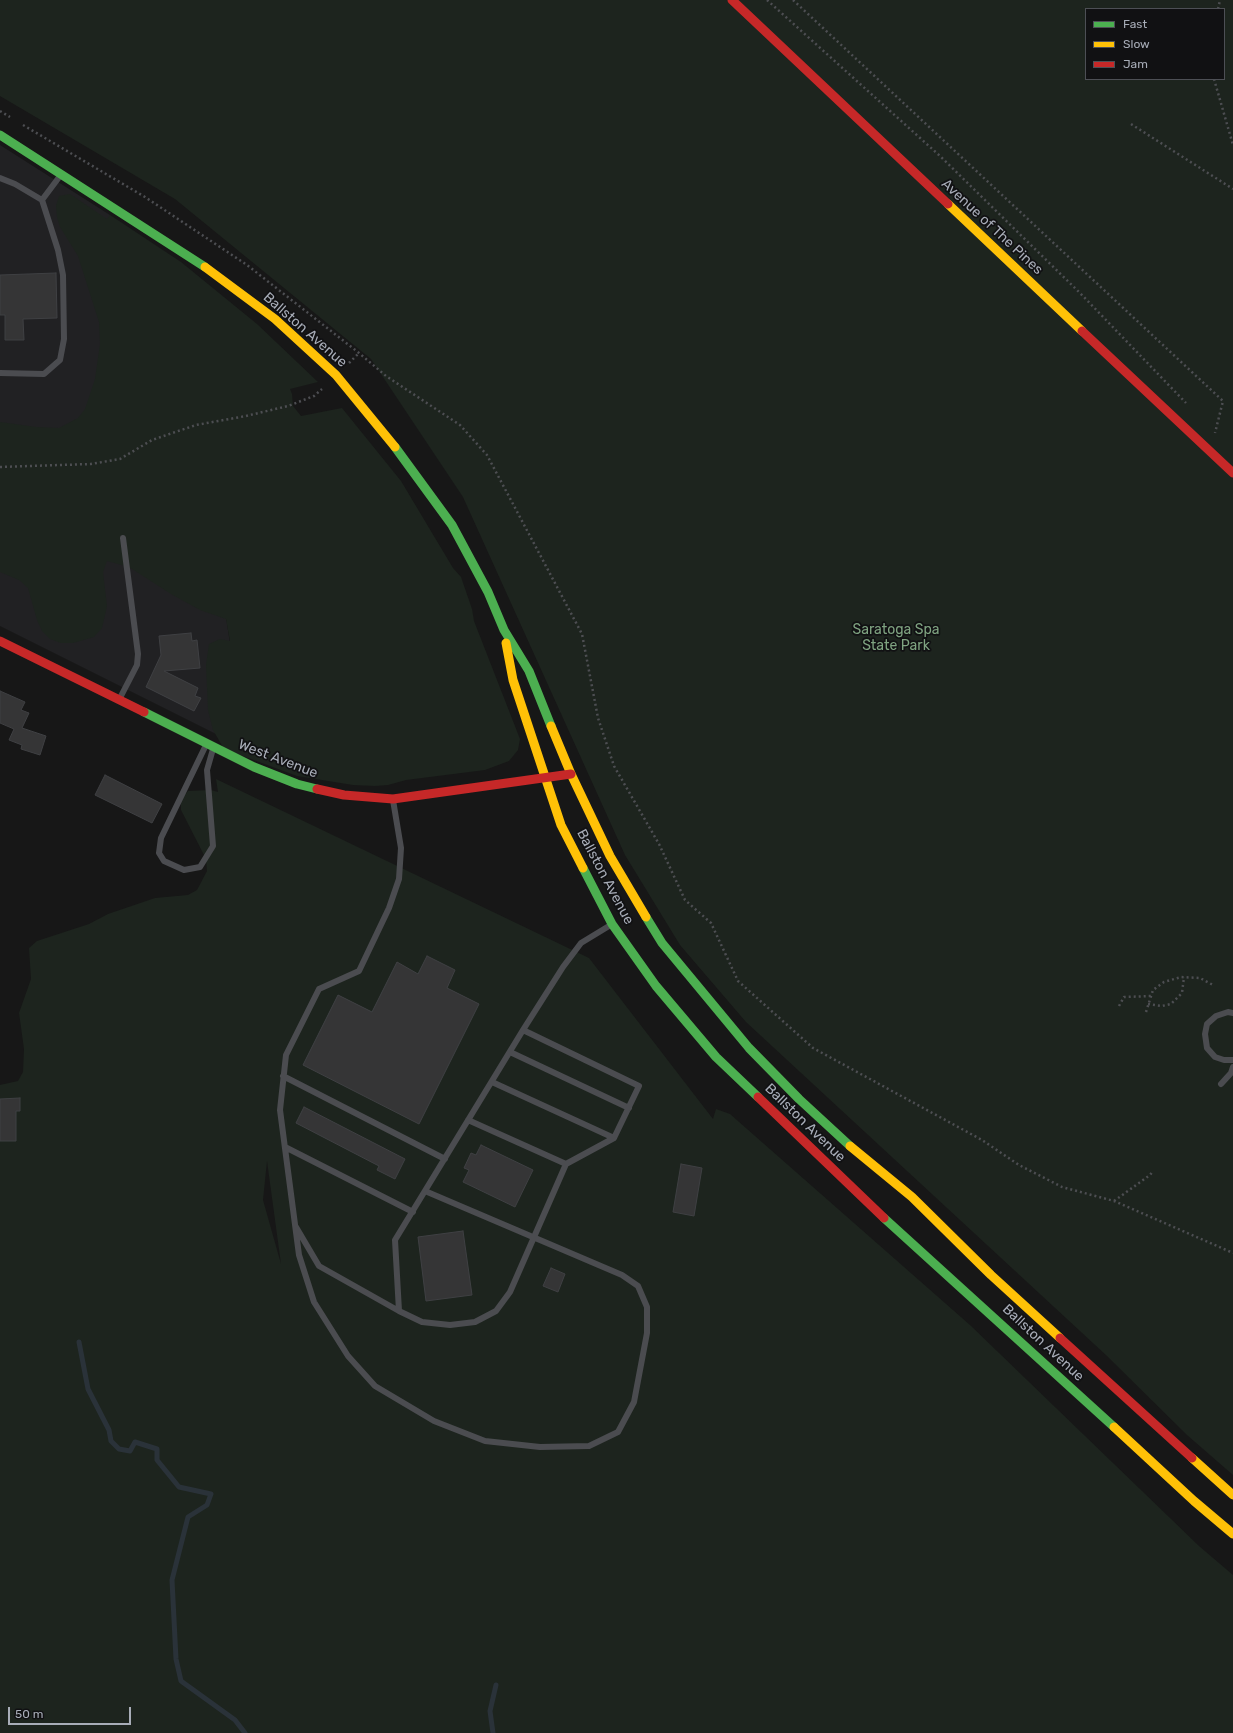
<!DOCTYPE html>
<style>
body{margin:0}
#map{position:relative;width:1233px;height:1733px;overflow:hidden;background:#171717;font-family:Rubik,sans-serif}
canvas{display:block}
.legend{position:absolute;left:1085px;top:8px;width:140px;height:72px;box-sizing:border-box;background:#111113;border:1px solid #4d4f55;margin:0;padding:5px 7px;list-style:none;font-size:12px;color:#a8adb8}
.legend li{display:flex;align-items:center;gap:8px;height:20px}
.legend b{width:20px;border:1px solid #4d4f55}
.scale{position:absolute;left:8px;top:1707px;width:123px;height:18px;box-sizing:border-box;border:2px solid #a8adb8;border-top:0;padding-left:5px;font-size:12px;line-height:14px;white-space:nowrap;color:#a8adb8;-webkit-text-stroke:3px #111113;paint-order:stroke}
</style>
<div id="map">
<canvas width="1233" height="1733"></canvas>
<ul class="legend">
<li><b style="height:5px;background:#4caf50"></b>Fast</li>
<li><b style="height:5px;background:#ffc107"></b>Slow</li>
<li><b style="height:5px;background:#c62828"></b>Jam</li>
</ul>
<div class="scale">50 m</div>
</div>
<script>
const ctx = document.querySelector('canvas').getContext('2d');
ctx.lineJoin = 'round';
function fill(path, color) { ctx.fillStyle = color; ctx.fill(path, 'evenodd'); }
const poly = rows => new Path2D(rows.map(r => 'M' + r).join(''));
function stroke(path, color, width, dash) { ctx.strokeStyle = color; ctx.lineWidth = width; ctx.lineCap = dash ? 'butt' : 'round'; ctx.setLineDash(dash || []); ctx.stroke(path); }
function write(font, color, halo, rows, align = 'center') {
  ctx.font = font + ' Rubik,sans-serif'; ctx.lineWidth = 3.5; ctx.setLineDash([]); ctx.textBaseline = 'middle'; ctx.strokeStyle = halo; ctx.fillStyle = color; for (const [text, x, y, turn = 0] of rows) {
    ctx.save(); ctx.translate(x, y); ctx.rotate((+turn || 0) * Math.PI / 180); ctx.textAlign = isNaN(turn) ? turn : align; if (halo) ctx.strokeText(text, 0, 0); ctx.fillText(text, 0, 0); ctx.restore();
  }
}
const built = poly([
 [0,145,110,215,216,551,246,749,0,626]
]);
const green = poly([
 [0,0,1233,0,1233,1475,1187,1435,1107,1356,746,1022,680,945,625,855,463,497,371,359,175,199,0,96],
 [1086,9,1224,9,1224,79,1086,79],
 [70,194,107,219,110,215,181,262,257,324,318,382,290,389,292,394,293,406,301,416,342,408,401,481,453,568,461,577,472,609,474,621,520,739,518,750,509,761,485,770,406,780,388,785,375,786,353,785,297,776,224,749,213,730,208,710,206,665,209,644,220,639,230,641,226,619,200,610,171,594,129,567,107,561,103,572,107,606,102,628,94,637,73,643,61,643,50,639,42,631,37,620,28,588,19,580,0,572,0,422,36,427,59,428,78,418,85,409,95,379,100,344,99,322,78,256,60,227,57,217,56,206,59,196],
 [216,779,589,958,713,1119,716,1109,730,1114,970,1325,1199,1546,1233,1575,1233,1733,0,1733,0,1085,18,1081,23,1072,24,1049,19,1013,31,979,29,948,37,941,89,924,108,914,155,898,188,895,197,890,207,871,206,859,181,810,181,799,188,791,211,790,218,792],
 [267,1161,281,1264,263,1200]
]);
const stream = poly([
 [79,1342,88,1389,109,1430,111,1441,119,1449,130,1451,135,1442,157,1449,157,1460,179,1487,211,1494,207,1505,188,1517,172,1580,176,1659,181,1681,235,1720,245,1733],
 [493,1733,490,1711,496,1685]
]);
const building = poly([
 [56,273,57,318,23,319,24,340,5,340,5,315,0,315,0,275,56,273],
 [191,633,192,641,197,640,200,668,164,671,198,688,195,696,201,698,194,711,146,687,161,655,159,636,191,633],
 [0,691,25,702,21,710,29,713,22,728,46,736,40,755,21,749,22,745,9,740,14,729,0,723,0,691],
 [105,775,162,804,152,823,95,795,105,775],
 [427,956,455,970,447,988,479,1004,419,1124,303,1065,338,995,372,1012,397,962,418,974,427,956],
 [20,1098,20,1111,16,1111,16,1141,0,1141,0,1099,20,1098],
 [304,1107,405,1159,395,1179,377,1170,379,1166,296,1123,304,1107],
 [481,1145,533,1170,515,1207,463,1182,469,1170,464,1168,471,1153,476,1155,481,1145],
 [681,1164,702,1168,694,1216,673,1212,681,1164],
 [463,1231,472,1295,426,1301,418,1237,463,1231],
 [551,1268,565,1274,558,1292,543,1286,551,1268]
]);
const path = poly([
 [767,0,940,156,1080,293,1186,403],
 [793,0,1223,401,1215,433],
 [1218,9,1220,0],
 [1214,79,1233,145],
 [0,111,10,117],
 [1131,124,1233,189],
 [23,125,145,197,247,265,359,353,386,376,460,425,487,455,582,634,598,718,614,766,659,844,685,900,711,923,738,981,813,1048,982,1140,1019,1165,1062,1187,1114,1201,1233,1253],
 [349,363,359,353],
 [0,467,91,464,120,459,152,440,196,425,246,416,288,406,314,396,322,389],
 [1148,1004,1162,1006,1171,1004,1182,993,1184,977],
 [1119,1006,1124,997,1151,996],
 [1146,1012,1153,990,1164,982,1181,977,1200,978,1213,985],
 [1114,1201,1150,1175,1153,1171]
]);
const lane = poly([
 [0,178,15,184,42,200,58,250,63,275,64,339,60,360,44,374,0,373],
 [42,200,60,176],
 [120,698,137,665,138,654,123,538],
 [206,745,161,838,159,853,164,861,184,870,200,867,213,846,207,770,213,749],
 [393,800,401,848,399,879,389,908,359,971,319,989,286,1055,280,1110,299,1255,314,1302,348,1356,375,1386,434,1421,485,1441,540,1447,589,1446,618,1432,634,1402,647,1333,647,1307,638,1286,622,1275,425,1191],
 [1233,1013,1228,1012,1216,1016,1207,1024,1205,1034,1207,1048,1215,1057,1224,1060,1233,1060],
 [523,1030,639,1086,614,1138,566,1164,510,1292,496,1311,475,1322,450,1325,422,1322,399,1311,395,1240,523,1030,563,967,581,943,609,926],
 [510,1052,629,1108],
 [283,1076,445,1159],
 [492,1082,614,1138],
 [1221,1084,1231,1073,1233,1067],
 [468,1120,566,1164],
 [285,1147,413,1212],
 [296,1227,319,1266,399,1311]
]);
const fast = poly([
 [0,135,205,267],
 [395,447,452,525,488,592,504,630,529,671,551,726],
 [144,712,254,767,297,784,317,789],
 [583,868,612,924,656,986,716,1057,758,1097],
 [646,917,662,943,749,1048,799,1099,850,1146],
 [884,1218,1114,1427]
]);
const slow = poly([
 [948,204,1082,331],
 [205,267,275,319,336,375,395,447],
 [506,643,513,680,561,825,583,868],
 [551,726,571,774,610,856,646,917],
 [850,1146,912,1197,991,1275,1060,1338],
 [1114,1427,1194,1501,1233,1534],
 [1192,1458,1233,1495]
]);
const jam = poly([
 [732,0,948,204],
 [1082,331,1233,473],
 [0,641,144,712],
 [317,789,344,795,393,799,571,774],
 [758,1097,884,1218],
 [1060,1338,1192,1458]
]);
const streetNames = [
 ["Avenue of The Pines",992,227,43],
 ["Ballston Avenue",305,330,41],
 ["West Avenue",278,759,21],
 ["Ballston Avenue",605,877,62],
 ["Ballston Avenue",805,1123,44],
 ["Ballston Avenue",1043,1343,43]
];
const parkNames = [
 ["Saratoga Spa",896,630],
 ["State Park",896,646]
];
fill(built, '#212123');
fill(green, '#1d241e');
stroke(stream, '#2a3239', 5);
fill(building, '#353536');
stroke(building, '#3f4043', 1);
stroke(path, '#4d4e52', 2.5, [2, 3]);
stroke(lane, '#4b4c50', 6);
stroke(fast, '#4caf50', 9);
stroke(slow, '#ffc107', 9);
stroke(jam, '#c62828', 9);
write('14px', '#a8adb8', '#111113', streetNames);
write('14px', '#7fa381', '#111113', parkNames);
</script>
